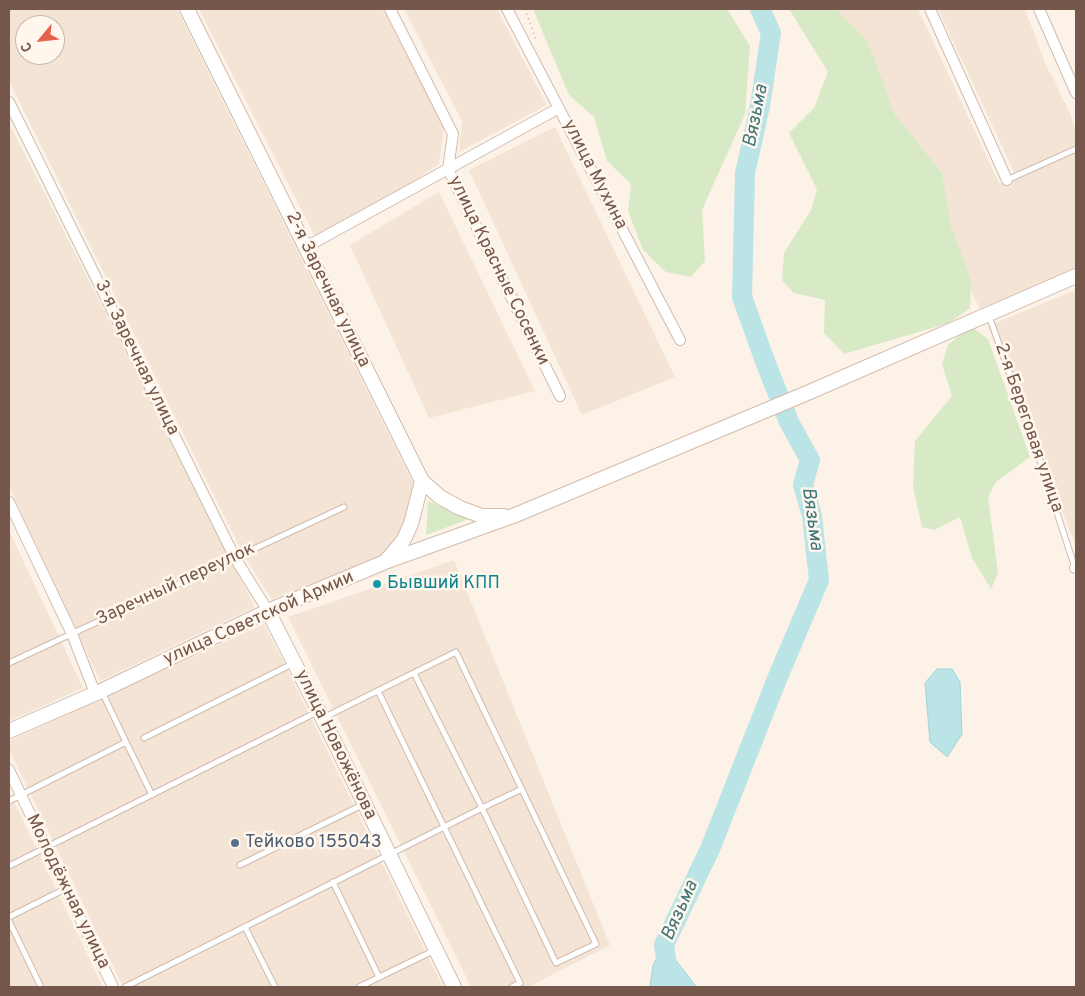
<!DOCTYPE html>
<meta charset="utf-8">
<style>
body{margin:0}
#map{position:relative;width:1085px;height:996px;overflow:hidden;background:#fcf2e7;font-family:Overpass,sans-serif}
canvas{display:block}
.frame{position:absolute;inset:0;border:10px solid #76574b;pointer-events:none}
.north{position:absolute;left:15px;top:15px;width:50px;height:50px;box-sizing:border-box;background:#fff7ed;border:1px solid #c8b7ac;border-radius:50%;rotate:242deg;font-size:14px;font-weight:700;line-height:20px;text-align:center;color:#76574b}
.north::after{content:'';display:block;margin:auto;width:18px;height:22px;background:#e6624d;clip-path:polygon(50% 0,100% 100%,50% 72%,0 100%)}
</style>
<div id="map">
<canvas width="1085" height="996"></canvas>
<div class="frame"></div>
<div class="north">С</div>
</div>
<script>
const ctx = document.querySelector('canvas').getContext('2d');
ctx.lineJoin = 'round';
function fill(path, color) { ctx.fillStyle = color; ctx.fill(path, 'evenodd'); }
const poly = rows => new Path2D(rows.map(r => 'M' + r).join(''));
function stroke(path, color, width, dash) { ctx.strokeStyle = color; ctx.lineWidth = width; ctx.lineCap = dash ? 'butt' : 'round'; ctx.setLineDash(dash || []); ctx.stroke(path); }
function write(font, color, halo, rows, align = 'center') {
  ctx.font = font + ' Overpass,sans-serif'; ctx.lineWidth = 5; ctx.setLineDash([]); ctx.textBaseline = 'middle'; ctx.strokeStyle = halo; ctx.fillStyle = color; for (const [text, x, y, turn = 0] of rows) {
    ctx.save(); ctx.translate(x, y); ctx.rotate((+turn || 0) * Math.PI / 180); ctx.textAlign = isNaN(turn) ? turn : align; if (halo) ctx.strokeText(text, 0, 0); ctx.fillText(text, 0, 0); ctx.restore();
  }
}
const residential = poly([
 [9,9,177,9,413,483,408,529,388,553,272,600,243,554,9,81],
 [25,25,55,25,55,55,25,55],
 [199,9,383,9,444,127,439,164,319,244],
 [404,9,497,9,547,105,459,152,462,121],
 [835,9,918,9,999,183,1008,185,1011,188,1016,176,938,9,1025,9,1047,68,1054,79,1061,96,1070,113,1076,132,1076,270,980,309],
 [9,123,255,607,100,681,9,487],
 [555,127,675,377,582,415,469,170],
 [439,192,535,391,429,418,350,245],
 [1076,290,1076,546,988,327,998,322],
 [9,530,83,688,9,721],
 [454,560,610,945,528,987,471,987,288,617],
 [264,624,286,667,443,987,123,987,9,749,9,741],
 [9,791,103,987,9,987]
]);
const green = poly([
 [533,9,727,9,750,46,745,114,702,210,705,261,691,277,666,272,643,250,628,211,631,184,607,161,594,117,569,95],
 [789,9,836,9,867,40,895,115,942,173,951,227,971,280,970,308,949,323,844,354,824,333,825,300,794,293,782,280,784,253,811,210,817,189,789,133,814,108,828,72],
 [971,326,988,339,1030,457,996,482,988,497,998,573,991,589,972,558,960,517,934,530,922,527,913,487,915,441,952,396,942,364,948,345],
 [428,501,469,519,426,535]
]);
const water = poly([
 [937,669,952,669,960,682,962,734,947,757,930,742,925,683,937,669],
 [664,945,695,985,697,987,650,987,653,965,664,945]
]);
const river = poly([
 [670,987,664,945,710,849,777,679,819,580,812,516,803,485,810,460,789,422,765,361,742,297,745,173,760,106,771,33,760,9]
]);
const path = poly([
 [525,9,536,40]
]);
const lane = poly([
 [1007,180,1076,149],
 [989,316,1035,445,1075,568],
 [9,663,344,507],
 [414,673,482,808,522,789],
 [378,691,520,983,512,987],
 [144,738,294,663],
 [126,742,152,795],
 [9,801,126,742,102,692],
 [240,865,364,804],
 [9,866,317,712],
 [333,882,379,977],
 [9,917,65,889],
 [9,921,41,987],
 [245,927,275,987],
 [125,987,482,808,556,963,596,944,456,652,323,718],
 [359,987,435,950]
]);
const street = poly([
 [390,9,453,134,448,169,560,396],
 [507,9,680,340],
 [930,9,1007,180],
 [1039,9,1076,93],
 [9,102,235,558,268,611],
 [306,247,559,108],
 [9,502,72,634,95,693],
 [1075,568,1076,567],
 [9,770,113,987]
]);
const secondary = poly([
 [187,9,422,481,440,497,460,508,482,516,504,516],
 [386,561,403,541,411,524,422,481],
 [268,611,331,735,454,987],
 [9,731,101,691,268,611,385,562,513,516,805,394,1076,276]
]);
const markers = [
 [377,584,5,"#0f9aa8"],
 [235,843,5,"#5c6f8a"]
];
const streetNames = [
 ["улица Мухина",594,175,63],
 ["улица Красные Сосенки",498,271,64],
 ["2-я Заречная улица",327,290,64],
 ["3-я Заречная улица",136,358,64],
 ["2-я Береговая улица",1028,428,71],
 ["Заречный переулок",176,585,-25],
 ["улица Советской Армии",259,619,-24],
 ["улица Новожёнова",335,745,64],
 ["Молодёжная улица",67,892,64]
];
const cultureNames = [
 ["Бывший КПП",387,584]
];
const serviceNames = [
 ["Тейково 155043",245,843]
];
const waterNames = [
 ["Вязьма",757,116,-79],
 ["Вязьма",811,519,82],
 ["Вязьма",681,911,-66]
];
fill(residential, '#f4e4d5');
fill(green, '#d7eac5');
fill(water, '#bbe4e6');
stroke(water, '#a1d4d8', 1);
stroke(river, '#bbe4e6', 20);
stroke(lane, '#d0bbaf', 7);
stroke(street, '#d0bbaf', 12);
stroke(secondary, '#d3bbad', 16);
stroke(path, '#d7b2a1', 2, [1, 4]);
stroke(lane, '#fff', 5);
stroke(street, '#fff', 10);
stroke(secondary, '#fff', 14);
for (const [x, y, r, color] of markers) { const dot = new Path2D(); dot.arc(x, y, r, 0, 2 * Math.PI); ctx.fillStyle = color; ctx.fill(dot); stroke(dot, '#fff7ed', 2); }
write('18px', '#76574b', '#fff7ed', streetNames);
write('18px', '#0d838f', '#fff7ed', cultureNames, 'left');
write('18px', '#4e5e75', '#fff7ed', serviceNames, 'left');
write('italic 19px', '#3e767c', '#fff7ed', waterNames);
</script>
